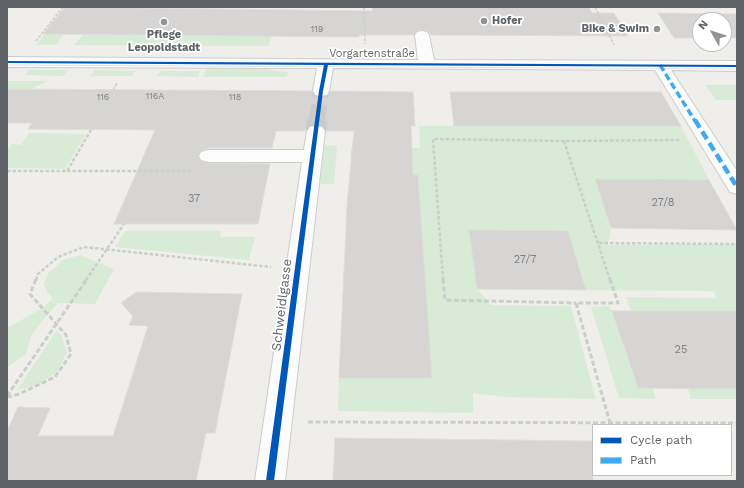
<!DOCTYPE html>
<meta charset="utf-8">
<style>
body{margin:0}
#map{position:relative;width:744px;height:488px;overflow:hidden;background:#efeeea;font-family:"Work Sans",sans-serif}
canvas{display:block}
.frame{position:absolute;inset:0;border:8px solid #5f6368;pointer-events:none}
.legend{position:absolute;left:592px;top:424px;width:140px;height:52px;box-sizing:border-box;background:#fff;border:1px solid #bfc1c3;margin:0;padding:5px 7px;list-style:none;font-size:12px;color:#5f6368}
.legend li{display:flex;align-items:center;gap:8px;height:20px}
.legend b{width:20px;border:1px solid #bfc1c3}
.north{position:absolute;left:692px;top:12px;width:40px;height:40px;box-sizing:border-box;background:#fff;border:1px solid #bfc1c3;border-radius:50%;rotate:309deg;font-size:11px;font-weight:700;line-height:16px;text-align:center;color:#5f6368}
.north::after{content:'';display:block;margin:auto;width:14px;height:18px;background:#919496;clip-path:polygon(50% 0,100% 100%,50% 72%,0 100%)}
</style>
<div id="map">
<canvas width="744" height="488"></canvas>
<div class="frame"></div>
<ul class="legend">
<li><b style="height:5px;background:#0057b8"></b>Cycle path</li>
<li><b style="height:5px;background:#3fa9f5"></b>Path</li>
</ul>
<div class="north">N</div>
</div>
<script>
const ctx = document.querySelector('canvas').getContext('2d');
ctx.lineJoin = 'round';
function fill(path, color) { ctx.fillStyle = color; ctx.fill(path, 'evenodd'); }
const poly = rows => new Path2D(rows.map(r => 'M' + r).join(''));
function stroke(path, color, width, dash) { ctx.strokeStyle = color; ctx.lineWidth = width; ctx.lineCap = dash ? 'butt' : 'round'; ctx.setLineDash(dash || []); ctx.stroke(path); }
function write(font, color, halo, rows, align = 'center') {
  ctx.font = font + ' "Work Sans",sans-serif'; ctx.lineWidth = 3.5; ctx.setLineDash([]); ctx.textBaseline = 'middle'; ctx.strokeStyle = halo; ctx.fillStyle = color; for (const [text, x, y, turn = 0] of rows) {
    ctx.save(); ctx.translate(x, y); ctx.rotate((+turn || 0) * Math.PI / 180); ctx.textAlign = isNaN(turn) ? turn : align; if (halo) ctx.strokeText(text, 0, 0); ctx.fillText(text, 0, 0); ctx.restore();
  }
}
const green = poly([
 [45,34,64,34,56,45,36,45],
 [83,35,271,36,269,46,74,45],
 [208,67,246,67,288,72,287,76,285,77,203,77],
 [29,70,68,70,64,76,25,75],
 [95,70,135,71,132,76,90,76],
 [161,71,200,71,198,77,157,76],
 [7,81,47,81,31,89,7,89],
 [706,85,737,85,737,100,716,100],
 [419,126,681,126,709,180,595,180,611,226,608,245,737,244,737,311,631,311,626,297,716,298,714,291,586,290,568,231,469,230,477,289,491,305,571,306,596,399,505,397,473,393,473,413,338,411,339,378,432,378,418,175,350,174,351,148,420,148],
 [29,133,86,134,65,169,7,168,7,151,12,144,21,145],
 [324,146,334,145,337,147,334,183,332,184,320,184],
 [125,231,221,231,220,237,255,237,249,260,115,247],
 [80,255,114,269,95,304,58,303,42,321,31,336,26,354,7,367,7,328,43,308,53,298,47,292,44,284,48,273,63,260],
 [609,306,612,311,638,388,652,388,656,399,619,398,591,307],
 [57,330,61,335,67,352,57,372,37,385,17,390],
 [688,388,737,389,737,399,691,399]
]);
const building = poly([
 [65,7,372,11,373,7,589,7,592,13,614,13,628,36,431,35,428,31,422,30,417,31,414,35,359,35,359,37,43,34,65,7],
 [658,13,737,14,737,38,724,38,724,20,700,20,700,38,674,38,658,13],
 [7,89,312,91,315,96,321,97,327,96,331,91,413,92,415,126,411,126,413,175,418,175,432,378,339,378,347,205,354,131,326,131,323,126,316,125,309,126,305,131,276,131,272,148,208,148,200,151,198,155,200,161,208,163,270,164,258,224,114,224,155,130,28,129,32,123,7,123,7,89],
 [450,92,661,92,681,126,454,126,450,92],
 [595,179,709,180,737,230,611,228,595,179],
 [469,230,568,231,586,290,477,289,469,230],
 [136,292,242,294,215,433,206,433,196,481,7,481,7,431,18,407,50,408,38,436,113,436,148,326,129,325,133,316,121,303,136,292],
 [612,311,737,311,737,389,638,388,612,311],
 [335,438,593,441,593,481,333,481,335,438]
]);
const minorTunnelFar1 = poly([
 [317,121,321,91]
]);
const minorTunnel = poly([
 [316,131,317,120]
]);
const pathFar2 = poly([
 [364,7,365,44],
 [595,7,614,45],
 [36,41,63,7],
 [113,90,117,83]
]);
const pathFar1 = poly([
 [7,171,67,171,91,130],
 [67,171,191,171],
 [599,243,737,244],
 [36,280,38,274,58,257,84,247,271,267],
 [86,280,124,224],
 [443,280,433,139,564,141],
 [610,280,564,141,679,140]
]);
const path = poly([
 [443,279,445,300,576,303],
 [610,279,618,303,576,303,610,423],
 [7,396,87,279],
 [7,397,19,394,55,377,71,354,66,335,30,294,36,279],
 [308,422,737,423]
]);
const minor = poly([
 [422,31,427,32,429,35,434,60,737,61,737,71,671,70,737,171,737,194,730,192,655,70,333,68,329,91,327,95,321,96,315,95,313,91,317,68,7,67,7,57,418,60,415,35,417,32,422,31],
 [316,126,322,127,325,131,285,481,255,481,302,162,208,162,201,160,199,156,201,152,208,150,304,150,307,131,310,127,316,126]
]);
const tram = poly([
 [7,65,737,69]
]);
const quietFar1 = poly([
 [660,65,695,121]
]);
const quiet = poly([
 [695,120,737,187]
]);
const cycleway = poly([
 [7,61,737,65,737,67,328,65,323,91,274,481,266,481,319,91,324,65,7,63,7,61]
]);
const markers = [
 [484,21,4,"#919496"],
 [164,22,4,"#919496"],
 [657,29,4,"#919496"]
];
const farNumbernames = [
 ["119",317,29],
 ["116A",155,96],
 ["116",103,97],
 ["118",235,97]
];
const farPoinames = [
 ["Hofer",492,21],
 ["Bike & Swim",649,29,"right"],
 ["Pflege",164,35,"center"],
 ["Leopoldstadt",164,48,"center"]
];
const farStreetnames = [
 ["Vorgartenstraße",372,54]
];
const numberNames = [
 ["37",194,199],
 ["27/8",663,203],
 ["27/7",525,260],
 ["25",681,350]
];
const streetNames = [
 ["Schweidlgasse",282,305,-83]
];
fill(green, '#d8ebd6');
fill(building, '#d6d5d3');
stroke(building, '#deddd9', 1);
stroke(minorTunnelFar1, '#cbcbca', 16, [16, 8]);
stroke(minorTunnel, '#cbcbca', 20, [20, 10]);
stroke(minor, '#cbcccc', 2);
stroke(pathFar2, '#cacfcc', 1.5, [3, 1.5]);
stroke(pathFar1, '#cacfcc', 2.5, [3.5, 2]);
stroke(path, '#cacfcc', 3, [5, 2.5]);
fill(minor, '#fdfcfc');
stroke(tram, '#e4e4e4', 1);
stroke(quietFar1, '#3fa9f5', 3.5, [7, 3.5]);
stroke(quiet, '#3fa9f5', 4.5, [9, 4.5]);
fill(cycleway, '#0057b8');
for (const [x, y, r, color] of markers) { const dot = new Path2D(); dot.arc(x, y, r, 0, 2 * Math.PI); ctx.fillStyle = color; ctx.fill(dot); stroke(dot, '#fff', 1.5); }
write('9px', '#7e8184', null, farNumbernames);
write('bold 11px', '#5f6368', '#fff', farPoinames, 'left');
write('11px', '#5f6368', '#fff', farStreetnames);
write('11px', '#7e8184', null, numberNames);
write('13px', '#5f6368', '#fff', streetNames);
</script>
